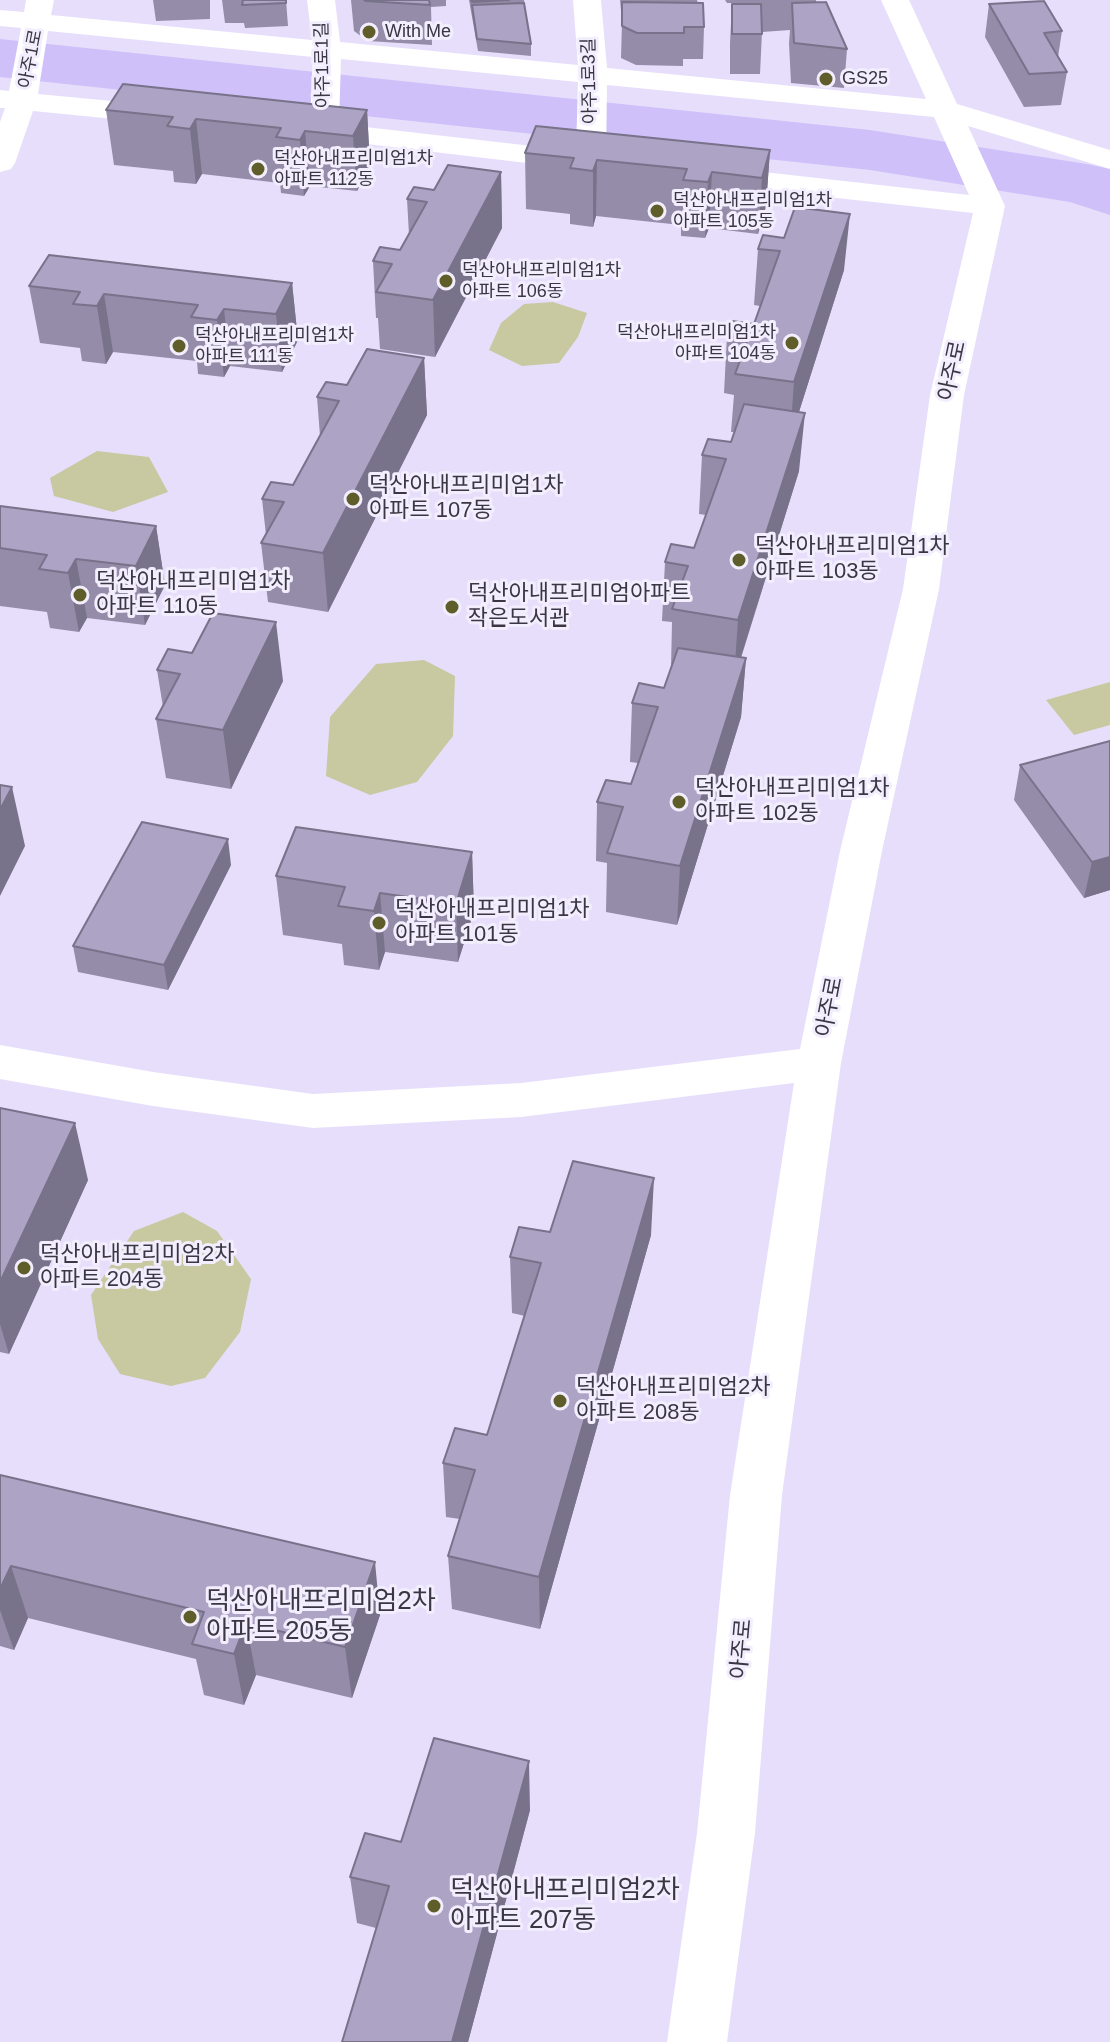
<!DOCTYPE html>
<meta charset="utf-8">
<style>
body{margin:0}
canvas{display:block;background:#e6defb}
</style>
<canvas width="1110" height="2042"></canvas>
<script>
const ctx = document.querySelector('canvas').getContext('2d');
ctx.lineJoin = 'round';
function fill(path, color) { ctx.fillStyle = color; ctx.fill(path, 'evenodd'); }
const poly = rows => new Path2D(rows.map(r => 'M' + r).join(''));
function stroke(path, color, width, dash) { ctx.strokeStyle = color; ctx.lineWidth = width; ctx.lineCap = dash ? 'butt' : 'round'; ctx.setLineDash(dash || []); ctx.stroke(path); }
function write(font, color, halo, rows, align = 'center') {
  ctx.font = font + ' Arial,"Noto Sans KR",sans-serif'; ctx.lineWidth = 6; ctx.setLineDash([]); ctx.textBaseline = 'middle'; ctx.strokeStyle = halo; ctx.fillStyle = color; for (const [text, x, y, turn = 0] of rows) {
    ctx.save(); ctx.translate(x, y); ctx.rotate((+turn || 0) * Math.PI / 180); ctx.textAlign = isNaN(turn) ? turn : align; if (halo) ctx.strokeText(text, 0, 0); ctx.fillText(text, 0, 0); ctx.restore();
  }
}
const green = poly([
 [553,302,587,313,578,337,559,363,522,366,489,350,501,323,524,304],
 [97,451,149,457,168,492,113,512,54,496,50,478],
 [424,660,455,676,453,736,417,782,370,795,326,776,330,717,376,664],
 [1110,682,1110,725,1074,735,1046,700],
 [183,1212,217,1231,251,1279,240,1332,205,1378,171,1386,120,1374,98,1339,91,1295,134,1231]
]);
const river = poly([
 [0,39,870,130,1087,164,1110,169,1110,215,1070,202,870,170,0,77,0,39]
]);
const minor = poly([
 [26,0,54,0,51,15,312,40,307,0,335,0,340,42,578,65,573,0,601,0,607,68,926,99,881,0,909,0,957,104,1110,150,1110,169,968,126,1005,206,964,395,939,589,882,851,841,1063,782,1495,755,1833,727,2042,667,2042,697,1833,730,1495,794,1083,521,1117,313,1128,153,1106,0,1079,0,1045,153,1072,313,1094,521,1083,800,1049,840,851,903,589,930,395,973,213,710,184,699,181,695,175,699,169,710,166,969,195,934,117,607,85,606,161,602,167,586,170,299,136,294,130,299,124,310,121,313,57,48,31,38,94,165,106,175,109,180,115,175,121,165,124,33,111,15,163,11,169,0,172,0,122,5,108,0,108,0,90,9,91,21,28,0,26,0,10,24,12,26,0],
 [341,59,578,82,576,151,339,124,341,59]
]);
const wall = poly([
 [153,0,210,0,210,19,156,21],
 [222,0,286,0,288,26,245,28,244,23,225,23],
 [351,0,446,0,446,6,431,7,432,45,368,41,354,31],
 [469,0,524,0,531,44,531,56,478,51],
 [620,0,697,0,704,27,703,59,683,59,683,66,636,65,621,58,622,21],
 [725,0,816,0,816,2,847,49,844,88,791,83,789,43,790,30,762,32,760,74,730,74,730,43,732,4,733,3,727,3],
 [989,4,1062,31,1058,57,1067,72,1061,105,1024,107,985,37],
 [106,110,367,110,370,165,357,191,310,186,304,196,281,193,280,183,202,174,196,184,174,182,173,171,114,165],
 [770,150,766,206,758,234,709,228,705,238,681,236,681,225,596,216,593,227,570,224,570,214,526,209,525,153],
 [501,172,502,228,435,357,380,349,378,318,376,318,373,261,400,250,409,235,407,199,434,190],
 [763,235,844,270,799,412,799,471,741,658,746,658,741,717,677,925,606,912,607,863,596,861,597,802,631,784,638,763,630,762,632,703,664,688,671,668,672,622,662,621,665,562,694,548,706,515,699,514,702,455,731,442,735,432,731,432,734,395,724,393,727,336,754,324,760,306,754,305,758,249],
 [292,283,298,340,282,372,230,366,224,377,198,374,197,361,113,352,106,364,82,361,80,348,40,343,29,286],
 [424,358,427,415,328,612,268,602,261,543,266,535,262,499,293,485,320,436,317,397],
 [0,506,156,526,165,585,145,625,87,618,79,632,50,628,47,612,0,606],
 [157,670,283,681,231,789,166,778,156,719,163,707],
 [1110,741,1110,890,1084,898,1014,800,1020,765],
 [472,852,474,911,458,962,385,952,379,970,344,965,342,944,283,935,276,876],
 [231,865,168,990,78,972,73,946],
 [0,1108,88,1180,9,1354,0,1352],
 [550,1232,651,1235,540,1629,452,1609,448,1556,460,1519,446,1517,443,1463,487,1435,525,1316,512,1313,510,1257],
 [0,1475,380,1615,352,1698,256,1675,244,1705,204,1695,196,1659,28,1618,14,1650,0,1646],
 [530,1810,468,2042,342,2042,376,1928,357,1923,350,1877,401,1842]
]);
const shadedWall = poly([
 [367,110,370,165,357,191,353,136],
 [196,119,202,174,196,184,190,129],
 [305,131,310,186,304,196,300,140],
 [770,150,766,206,758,234,762,178],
 [597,160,596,216,593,227,593,171],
 [501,172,502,228,435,357,433,300],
 [712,172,709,228,705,238,708,182],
 [850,214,844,270,790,440,794,382],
 [292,283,298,340,282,372,276,314],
 [104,294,113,352,106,364,97,306],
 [224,309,230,366,224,377,217,320],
 [424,358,427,415,328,612,323,553],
 [805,413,799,471,734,679,738,620],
 [156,526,165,585,145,625,136,566],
 [76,559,87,618,79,632,68,573],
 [276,622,283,681,231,789,223,730],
 [746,658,741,717,677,925,680,866],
 [12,787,25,846,0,896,0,810],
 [228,839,231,865,168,990,164,965],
 [472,852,474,911,458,962,456,904],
 [1110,857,1110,890,1084,898,1092,862],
 [380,893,385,952,379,970,374,911],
 [75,1123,88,1180,9,1354,0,1324,0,1282],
 [654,1178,651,1235,540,1629,539,1577],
 [375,1562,380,1615,352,1698,345,1647],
 [11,1566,28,1618,14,1650,0,1610,0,1589],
 [246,1623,256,1675,244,1705,234,1654],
 [529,1761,530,1810,468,2042,452,2042]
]);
const building = poly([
 [243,0,286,0,286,3,242,5,243,0],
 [364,0,429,0,430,5,366,1,364,0],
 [471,0,509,0,472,2,471,0],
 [1044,1,1062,31,1044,33,1067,72,1029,74,989,4,1044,1],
 [622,2,703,3,704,27,684,27,684,33,637,33,622,26,622,2],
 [826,2,847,49,794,43,792,3,826,2],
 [524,3,531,44,477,39,472,5,524,3],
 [732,4,761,4,762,34,732,34,732,4],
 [123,84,367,110,353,136,305,131,300,140,276,137,281,128,196,119,190,129,167,126,173,117,106,110,123,84],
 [536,126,770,150,762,178,712,172,708,182,683,180,687,169,597,160,593,171,570,168,574,158,525,153,536,126],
 [448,165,501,172,433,300,376,292,392,264,373,261,380,247,400,250,427,202,407,199,414,187,434,190,448,165],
 [795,207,850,214,794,382,735,374,748,339,727,336,732,321,754,324,780,251,758,249,763,235,784,238,795,207],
 [49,255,292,283,276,314,224,309,217,320,191,317,198,305,104,294,97,306,73,304,80,292,29,286,49,255],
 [367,349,424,358,323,553,261,543,284,502,262,499,271,482,293,485,339,401,317,397,326,382,347,385,367,349],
 [744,404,805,413,738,620,672,609,688,566,665,562,671,544,694,548,726,459,702,455,708,439,731,442,744,404],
 [0,506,156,526,136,566,76,559,68,573,39,569,47,555,0,548,0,506],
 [213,613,276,622,223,730,156,719,180,674,157,670,168,649,192,653,213,613],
 [678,648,746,658,680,866,607,853,623,807,597,802,606,780,631,784,658,707,632,703,639,683,664,688,678,648],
 [1110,741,1110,857,1092,862,1020,765,1110,741],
 [0,785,12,787,0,810,0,785],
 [142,822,228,839,164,965,73,946,142,822],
 [296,827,472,852,456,904,380,893,374,911,338,906,345,887,276,876,296,827],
 [0,1108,75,1123,0,1282,0,1108],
 [573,1161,654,1178,539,1577,448,1556,475,1470,443,1463,455,1428,487,1435,541,1263,510,1257,519,1227,550,1232,573,1161],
 [0,1475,375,1562,345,1647,246,1623,234,1654,192,1644,204,1612,11,1566,0,1589,0,1475],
 [434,1738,529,1761,452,2042,342,2042,389,1886,350,1877,365,1833,401,1842,434,1738]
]);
const markers = [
 [369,32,8,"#5f5e2a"],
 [826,79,8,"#5f5e2a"],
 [258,169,8,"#5f5e2a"],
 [657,211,8,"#5f5e2a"],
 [446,281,8,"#5f5e2a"],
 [792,343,8,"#5f5e2a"],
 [179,346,8,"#5f5e2a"],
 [353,499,8,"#5f5e2a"],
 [739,560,8,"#5f5e2a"],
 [80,595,8,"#5f5e2a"],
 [452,607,8,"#5f5e2a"],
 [679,802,8,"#5f5e2a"],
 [379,923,8,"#5f5e2a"],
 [24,1268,8,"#5f5e2a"],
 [560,1401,8,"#5f5e2a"],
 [190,1617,8,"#5f5e2a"],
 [434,1906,8,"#5f5e2a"]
];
const farPoinames = [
 ["With Me",385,32],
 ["GS25",842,79],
 ["덕산아내프리미엄1차",274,159],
 ["아파트 112동",274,180],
 ["덕산아내프리미엄1차",673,201],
 ["아파트 105동",673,222],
 ["덕산아내프리미엄1차",462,271],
 ["아파트 106동",462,292],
 ["덕산아내프리미엄1차",776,333,"right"],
 ["아파트 104동",776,354,"right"],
 ["덕산아내프리미엄1차",195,336],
 ["아파트 111동",195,357]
];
const farStreetnames = [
 ["아주1로",31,59,-79],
 ["아주1로1길",323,65,-91],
 ["아주1로3길",590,81,-91]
];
const streetNames = [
 ["아주로",953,371,-78],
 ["아주로",830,1007,-79],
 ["아주로",742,1649,-85]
];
const poiNames = [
 ["덕산아내프리미엄1차",369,486],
 ["아파트 107동",369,511],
 ["덕산아내프리미엄1차",755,547],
 ["아파트 103동",755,572],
 ["덕산아내프리미엄1차",96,582],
 ["아파트 110동",96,607],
 ["덕산아내프리미엄아파트",468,594],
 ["작은도서관",468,619],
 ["덕산아내프리미엄1차",695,789],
 ["아파트 102동",695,814],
 ["덕산아내프리미엄1차",395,910],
 ["아파트 101동",395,935],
 ["덕산아내프리미엄2차",40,1255],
 ["아파트 204동",40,1280],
 ["덕산아내프리미엄2차",576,1388],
 ["아파트 208동",576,1413]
];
const nearPoinames = [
 ["덕산아내프리미엄2차",206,1602],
 ["아파트 205동",206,1632],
 ["덕산아내프리미엄2차",450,1891],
 ["아파트 207동",450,1921]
];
fill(green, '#c8c8a1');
fill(river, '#d0c0fa');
fill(minor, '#fff');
fill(wall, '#948ca9');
fill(shadedWall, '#78728a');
fill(building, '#aca3c5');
stroke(building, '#78728a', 2);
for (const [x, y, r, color] of markers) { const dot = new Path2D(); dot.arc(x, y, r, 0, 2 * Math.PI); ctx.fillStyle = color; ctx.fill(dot); stroke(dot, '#f2eefd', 3); }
write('18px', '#3a3644', '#f2eefd', farPoinames, 'left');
write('18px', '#3a3644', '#f2eefd', farStreetnames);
write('22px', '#3a3644', '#f2eefd', streetNames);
write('22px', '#3a3644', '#f2eefd', poiNames, 'left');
write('26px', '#3a3644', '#f2eefd', nearPoinames, 'left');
</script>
